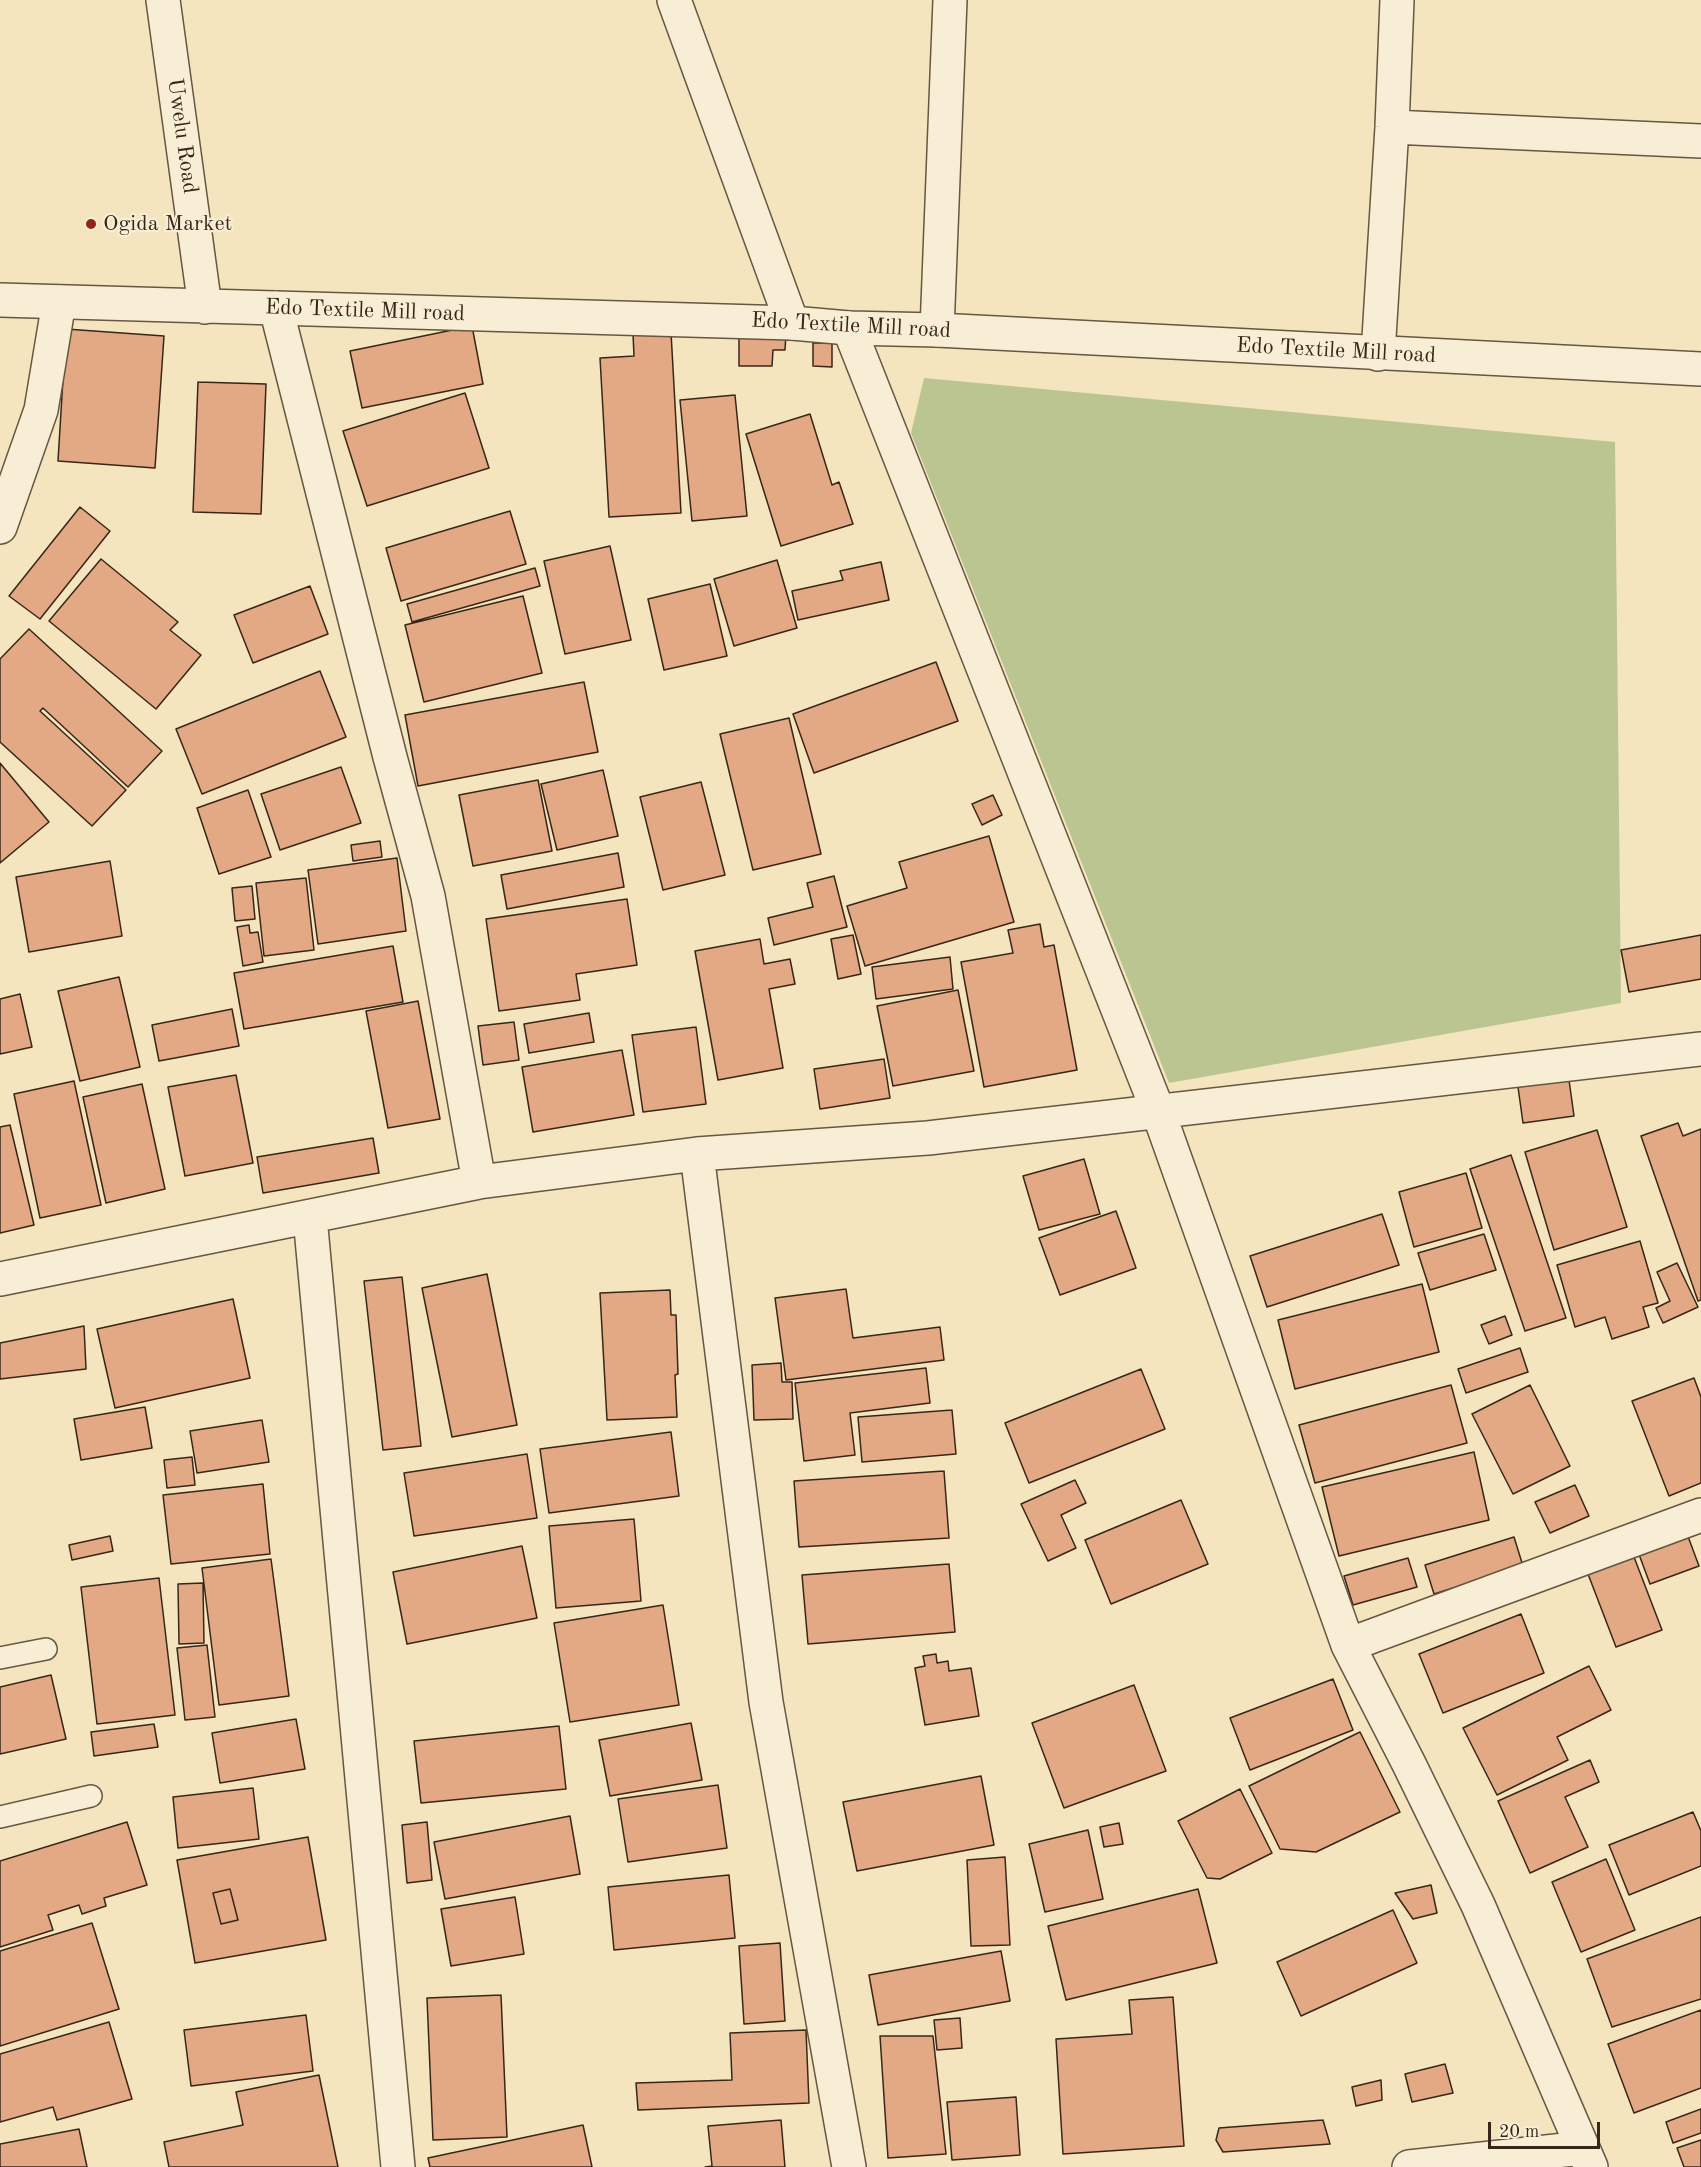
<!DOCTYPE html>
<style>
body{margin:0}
#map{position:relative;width:1701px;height:2167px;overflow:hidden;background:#f5e5be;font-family:"Old Standard TT",serif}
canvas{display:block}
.scale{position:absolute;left:1488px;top:2122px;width:112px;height:27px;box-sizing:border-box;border:3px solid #382618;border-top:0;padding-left:8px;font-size:18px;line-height:21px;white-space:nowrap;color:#382618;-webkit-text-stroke:4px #f8eed5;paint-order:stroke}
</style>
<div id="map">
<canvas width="1701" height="2167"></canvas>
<div class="scale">20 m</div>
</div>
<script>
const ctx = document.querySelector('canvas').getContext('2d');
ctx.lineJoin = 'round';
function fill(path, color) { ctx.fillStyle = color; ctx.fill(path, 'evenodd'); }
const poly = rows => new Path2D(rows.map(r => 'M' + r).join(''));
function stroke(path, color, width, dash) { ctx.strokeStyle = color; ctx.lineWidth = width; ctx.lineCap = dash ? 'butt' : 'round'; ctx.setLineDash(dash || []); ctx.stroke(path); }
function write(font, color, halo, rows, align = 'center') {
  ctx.font = font + ' "Old Standard TT",serif'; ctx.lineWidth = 4.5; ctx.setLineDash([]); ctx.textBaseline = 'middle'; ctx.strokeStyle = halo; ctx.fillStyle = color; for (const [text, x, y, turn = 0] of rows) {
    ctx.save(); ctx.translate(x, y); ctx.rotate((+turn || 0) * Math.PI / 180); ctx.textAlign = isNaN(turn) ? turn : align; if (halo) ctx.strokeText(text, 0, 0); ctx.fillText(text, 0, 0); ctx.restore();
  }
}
const green = poly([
 [924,378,1615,442,1621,1003,1169,1083,911,433]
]);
const building = poly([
 [472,326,483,384,362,408,350,351,472,326],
 [66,329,164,336,155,468,58,461,66,329],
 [671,332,681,513,609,517,600,358,634,356,633,334,671,332],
 [739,333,786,334,785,350,773,350,772,366,739,366,739,333],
 [813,343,832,343,832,367,813,366,813,343],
 [198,382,266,384,261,514,193,512,198,382],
 [465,393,489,468,367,506,343,431,465,393],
 [735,395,747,516,692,521,680,400,735,395],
 [810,414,832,485,839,482,853,524,781,546,746,434,810,414],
 [80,507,110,531,40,619,9,596,80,507],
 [510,511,526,564,401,601,386,548,510,511],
 [610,546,631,640,565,654,544,561,610,546],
 [101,559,178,622,170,630,201,655,156,709,49,621,101,559],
 [777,560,797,628,734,646,714,579,777,560],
 [881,562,889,600,798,620,792,591,843,580,840,571,881,562],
 [535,568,540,586,412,622,407,604,535,568],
 [710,584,727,656,664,670,648,599,710,584],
 [310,586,328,634,253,663,234,615,310,586],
 [523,596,542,673,424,702,405,625,523,596],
 [29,629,162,751,128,787,43,708,40,711,126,790,92,826,0,742,0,659,29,629],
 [936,662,958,721,814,773,793,714,936,662],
 [320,671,346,737,202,794,176,729,320,671],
 [584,682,598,752,418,786,405,715,584,682],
 [789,718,821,854,753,870,720,734,789,718],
 [0,763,49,822,0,863,0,763],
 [341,767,361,823,280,850,261,794,341,767],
 [603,770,618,836,557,850,541,784,603,770],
 [538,780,552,851,473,866,459,795,538,780],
 [701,782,725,875,663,890,640,797,701,782],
 [248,790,271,857,219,874,197,808,248,790],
 [993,795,1002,815,982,825,972,804,993,795],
 [989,836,1014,922,865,966,847,906,907,888,899,862,989,836],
 [380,841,382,857,353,861,351,845,380,841],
 [618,853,624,887,507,909,501,875,618,853],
 [397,858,406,931,318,944,308,870,397,858],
 [110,861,122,936,29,952,16,877,110,861],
 [834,876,847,927,774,945,768,918,813,907,807,883,834,876],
 [306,878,314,950,264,956,256,883,306,878],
 [252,886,255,919,235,921,232,888,252,886],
 [627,899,637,965,576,974,580,1000,499,1011,486,919,627,899],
 [1040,924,1044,947,1054,945,1077,1070,984,1087,961,962,1013,953,1008,930,1040,924],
 [249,925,250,933,258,932,263,962,243,966,237,927,249,925],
 [853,935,861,974,838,979,831,939,853,935],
 [1701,935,1701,979,1629,992,1621,950,1701,935],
 [760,939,764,964,790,959,795,984,769,989,783,1068,718,1080,695,951,760,939],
 [393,946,403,1002,244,1029,234,973,393,946],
 [950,957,953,989,876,999,872,967,950,957],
 [119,977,140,1067,80,1081,58,991,119,977],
 [958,990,974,1071,893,1086,877,1006,958,990],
 [20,994,32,1047,0,1054,0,999,20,994],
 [418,1001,440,1119,388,1128,366,1011,418,1001],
 [232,1009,239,1046,159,1061,152,1025,232,1009],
 [589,1013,594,1042,529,1053,524,1024,589,1013],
 [514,1022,519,1060,483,1065,478,1026,514,1022],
 [696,1027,706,1104,643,1112,632,1035,696,1027],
 [622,1050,634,1115,533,1132,522,1067,622,1050],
 [884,1059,890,1098,820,1109,814,1069,884,1059],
 [236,1075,253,1163,185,1176,168,1087,236,1075],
 [1569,1080,1574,1116,1523,1123,1518,1087,1569,1080],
 [74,1081,101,1205,40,1218,14,1094,74,1081],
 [142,1084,165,1189,106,1203,83,1097,142,1084],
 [1678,1123,1683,1136,1701,1129,1701,1300,1698,1301,1641,1136,1678,1123],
 [10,1125,34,1225,0,1233,0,1127,10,1125],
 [1597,1130,1627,1227,1554,1250,1525,1152,1597,1130],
 [373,1138,379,1173,263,1193,257,1157,373,1138],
 [1511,1155,1566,1318,1525,1331,1470,1169,1511,1155],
 [1084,1159,1100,1214,1039,1230,1023,1176,1084,1159],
 [1466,1173,1482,1228,1414,1247,1399,1192,1466,1173],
 [1116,1211,1136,1268,1060,1295,1039,1238,1116,1211],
 [1382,1214,1399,1265,1267,1307,1250,1256,1382,1214],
 [1484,1234,1496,1270,1430,1290,1418,1253,1484,1234],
 [1640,1241,1658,1303,1643,1307,1649,1327,1612,1339,1605,1317,1575,1327,1557,1265,1640,1241],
 [1677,1263,1698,1307,1663,1323,1656,1308,1670,1301,1657,1272,1677,1263],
 [487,1274,517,1425,452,1437,422,1288,487,1274],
 [402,1277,421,1446,383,1450,364,1281,402,1277],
 [1422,1284,1439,1352,1295,1389,1278,1320,1422,1284],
 [846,1289,853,1338,940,1327,944,1360,786,1380,775,1298,846,1289],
 [670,1290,671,1315,676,1315,678,1374,675,1375,677,1417,607,1420,600,1293,670,1290],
 [233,1299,250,1378,115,1408,97,1329,233,1299],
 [1505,1316,1512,1335,1489,1344,1481,1325,1505,1316],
 [84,1326,86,1369,0,1379,0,1343,84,1326],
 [1520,1348,1528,1372,1466,1393,1458,1369,1520,1348],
 [781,1363,782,1382,792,1382,793,1419,754,1420,752,1365,781,1363],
 [926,1368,930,1403,850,1413,855,1455,804,1461,795,1383,926,1368],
 [1141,1369,1165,1429,1029,1483,1005,1423,1141,1369],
 [1694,1378,1701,1397,1701,1483,1669,1496,1632,1401,1694,1378],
 [1451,1385,1467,1443,1315,1483,1299,1425,1451,1385],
 [1530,1385,1570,1466,1513,1494,1472,1414,1530,1385],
 [145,1407,152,1448,81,1460,74,1419,145,1407],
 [952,1410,956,1454,862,1462,858,1417,952,1410],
 [262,1420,269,1462,197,1473,190,1431,262,1420],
 [671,1432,679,1496,549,1513,540,1449,671,1432],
 [1474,1452,1489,1520,1339,1556,1322,1487,1474,1452],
 [527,1454,537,1518,414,1536,404,1473,527,1454],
 [192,1457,195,1485,167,1488,164,1460,192,1457],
 [944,1471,949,1538,799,1547,794,1481,944,1471],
 [1075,1480,1086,1503,1061,1515,1076,1548,1048,1561,1021,1504,1075,1480],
 [263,1484,270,1554,171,1564,163,1495,263,1484],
 [1575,1485,1589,1516,1550,1533,1535,1502,1575,1485],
 [1181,1500,1208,1564,1111,1604,1085,1540,1181,1500],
 [634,1519,641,1601,556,1608,549,1526,634,1519],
 [1686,1531,1699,1566,1650,1584,1637,1549,1686,1531],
 [110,1536,113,1551,72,1560,69,1545,110,1536],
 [1514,1537,1523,1566,1434,1594,1425,1565,1514,1537],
 [522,1546,537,1618,407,1644,393,1572,522,1546],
 [1634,1557,1662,1630,1616,1647,1588,1574,1634,1557],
 [1408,1558,1417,1587,1353,1605,1344,1576,1408,1558],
 [271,1559,289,1696,219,1705,202,1568,271,1559],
 [949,1564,955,1632,808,1644,802,1575,949,1564],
 [159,1578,175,1715,97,1724,81,1587,159,1578],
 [203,1583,204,1643,179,1644,178,1584,203,1583],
 [663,1605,679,1705,570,1722,554,1623,663,1605],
 [1521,1614,1544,1673,1443,1713,1419,1654,1521,1614],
 [207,1645,215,1717,185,1720,177,1648,207,1645],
 [936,1654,937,1663,948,1661,949,1671,971,1668,979,1716,925,1725,915,1668,925,1666,923,1656,936,1654],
 [1589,1666,1611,1710,1557,1737,1568,1760,1497,1795,1463,1728,1589,1666],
 [51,1675,66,1739,0,1754,0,1687,51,1675],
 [1333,1679,1353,1730,1250,1770,1230,1718,1333,1679],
 [1134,1685,1166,1771,1064,1808,1032,1723,1134,1685],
 [296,1719,305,1769,220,1783,212,1733,296,1719],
 [691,1723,702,1780,610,1796,599,1740,691,1723],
 [154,1724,158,1747,94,1756,91,1732,154,1724],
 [559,1726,566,1789,421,1803,414,1741,559,1726],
 [1360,1732,1400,1812,1316,1852,1280,1849,1249,1786,1360,1732],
 [1590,1760,1599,1782,1565,1797,1588,1847,1530,1873,1498,1801,1590,1760],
 [981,1776,994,1845,857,1871,843,1802,981,1776],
 [718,1785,727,1848,628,1862,618,1799,718,1785],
 [253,1788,259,1839,178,1848,173,1797,253,1788],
 [1240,1789,1272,1853,1220,1879,1207,1878,1178,1821,1240,1789],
 [1693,1812,1701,1831,1701,1866,1629,1895,1609,1845,1693,1812],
 [570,1816,580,1874,445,1899,434,1842,570,1816],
 [127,1822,147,1885,104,1898,106,1906,82,1914,79,1905,48,1915,53,1930,0,1947,0,1861,127,1822],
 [427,1822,432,1880,407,1883,402,1825,427,1822],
 [1119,1823,1123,1844,1104,1847,1100,1827,1119,1823],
 [1088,1830,1103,1899,1045,1912,1029,1844,1088,1830],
 [308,1837,326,1940,195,1963,177,1860,308,1837],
 [230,1889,238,1920,221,1924,213,1893,230,1889],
 [1005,1857,1010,1945,971,1946,967,1860,1005,1857],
 [1606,1859,1635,1930,1581,1952,1552,1882,1606,1859],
 [729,1875,735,1938,614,1950,608,1887,729,1875],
 [1431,1885,1437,1913,1413,1919,1395,1893,1431,1885],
 [230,1889,238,1920,221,1924,213,1893,230,1889],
 [1198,1889,1217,1963,1066,2000,1048,1926,1198,1889],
 [515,1897,524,1954,451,1966,441,1909,515,1897],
 [1393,1910,1417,1963,1301,2016,1277,1962,1393,1910],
 [1701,1917,1701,1999,1612,2027,1587,1959,1701,1917],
 [92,1923,119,2009,0,2046,0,1951,92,1923],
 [780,1943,785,2021,744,2024,739,1946,780,1943],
 [1001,1951,1010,2001,878,2025,869,1975,1001,1951],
 [501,1995,507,2137,433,2140,427,1998,501,1995],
 [1173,1997,1184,2146,1063,2154,1056,2039,1132,2034,1129,2000,1173,1997],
 [1701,2010,1701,2088,1634,2113,1608,2044,1701,2010],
 [306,2015,313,2071,191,2086,184,2030,306,2015],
 [960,2018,962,2048,937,2050,934,2020,960,2018],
 [109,2022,132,2099,57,2120,53,2107,0,2122,0,2054,109,2022],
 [806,2030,809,2103,638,2110,636,2083,732,2080,730,2033,806,2030],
 [880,2036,933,2036,946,2154,888,2158,880,2036],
 [1445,2064,1453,2093,1412,2102,1405,2074,1445,2064],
 [319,2075,338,2167,169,2167,164,2142,243,2125,236,2092,319,2075],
 [1381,2080,1382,2100,1356,2106,1352,2087,1381,2080],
 [1016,2097,1020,2155,952,2160,947,2102,1016,2097],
 [1701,2109,1701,2133,1673,2143,1666,2122,1701,2109],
 [781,2120,785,2167,705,2167,712,2166,708,2126,781,2120],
 [1323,2120,1330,2144,1223,2152,1216,2140,1219,2128,1323,2120],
 [583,2125,592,2167,430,2167,428,2158,583,2125],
 [79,2129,87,2167,0,2167,0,2144,79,2129],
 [1701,2140,1701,2167,1684,2167,1677,2148,1701,2140]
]);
const service = poly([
 [0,1658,46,1649],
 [0,1817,91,1796]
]);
const minor = poly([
 [674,0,792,323],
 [1392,127,1701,141],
 [276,308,390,757,428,896,479,1182],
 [849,328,1158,1111,1348,1645,1409,1764,1478,1905,1591,2167],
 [937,330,950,0],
 [1378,354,1392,127,1397,0],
 [0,527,41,410,59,302],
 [697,1154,766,1702,849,2167],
 [310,1217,398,2167],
 [0,1279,479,1182,697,1154,928,1138,1701,1049],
 [1348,1645,1701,1515],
 [1409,2167,1583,2148]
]);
const tertiary = poly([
 [163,0,205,307],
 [0,300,792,323,849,328,937,330,1701,369]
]);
const markers = [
 [91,224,6,"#8f2418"]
];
const streetNames = [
 ["Uwelu Road",182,136,82],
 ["Edo Textile Mill road",365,311,2],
 ["Edo Textile Mill road",851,326,3],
 ["Edo Textile Mill road",1336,351,3]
];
const poiNames = [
 ["Ogida Market",103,224]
];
fill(green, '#bbc591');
fill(building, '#e3a884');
stroke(building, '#382618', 1.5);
stroke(service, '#675642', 24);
stroke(minor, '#675642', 36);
stroke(tertiary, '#675642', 36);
stroke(service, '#f8eed5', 21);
stroke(minor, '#f8eed5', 33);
stroke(tertiary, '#f8eed5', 33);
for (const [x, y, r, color] of markers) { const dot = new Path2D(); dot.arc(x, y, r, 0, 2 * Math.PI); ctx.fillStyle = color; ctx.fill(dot); stroke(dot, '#f8eed5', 2); }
write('22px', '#382618', '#f8eed5', streetNames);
write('22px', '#382618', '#f8eed5', poiNames, 'left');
</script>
